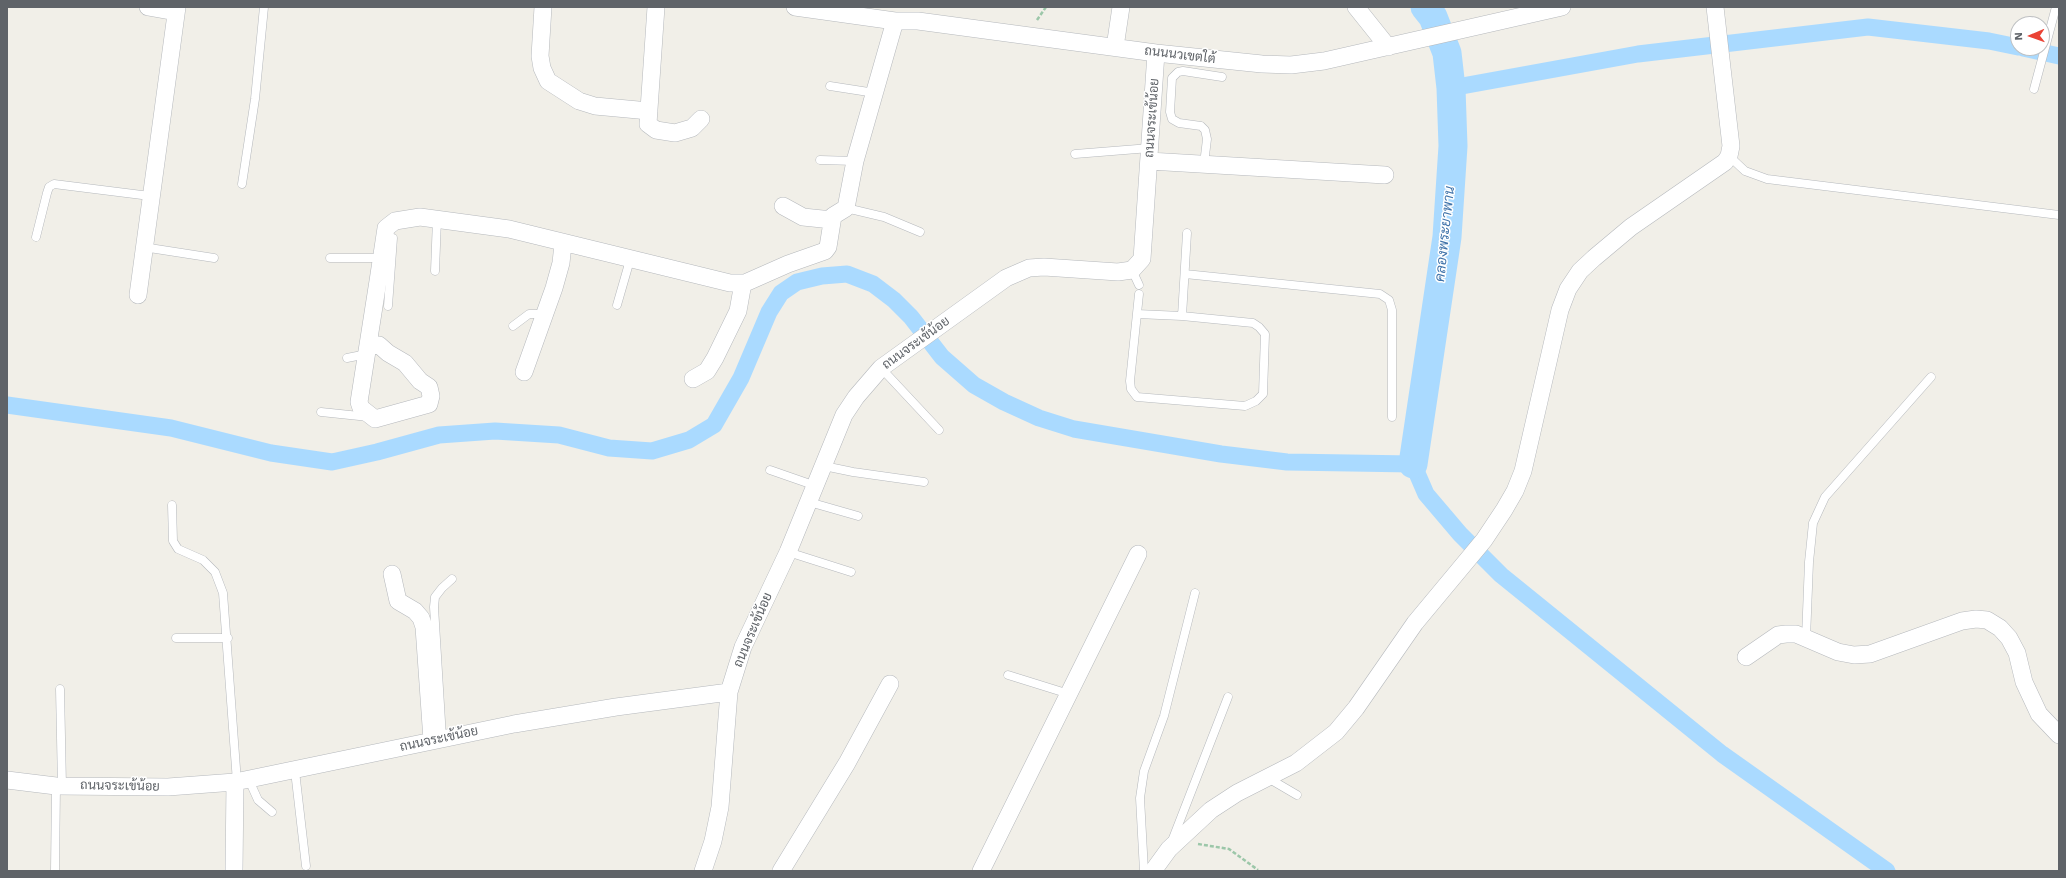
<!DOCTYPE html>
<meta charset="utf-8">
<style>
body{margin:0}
#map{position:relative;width:2066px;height:878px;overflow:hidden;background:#f1efe8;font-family:"Work Sans",sans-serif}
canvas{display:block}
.frame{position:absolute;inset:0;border:8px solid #5f6368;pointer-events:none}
.north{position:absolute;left:2010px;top:16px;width:40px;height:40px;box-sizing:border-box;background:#fff;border:1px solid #bfc1c3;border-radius:50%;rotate:268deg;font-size:11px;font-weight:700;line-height:16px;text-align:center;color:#5f6368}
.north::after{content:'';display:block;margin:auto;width:14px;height:18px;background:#ea4335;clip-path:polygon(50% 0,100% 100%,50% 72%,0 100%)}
</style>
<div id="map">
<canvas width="2066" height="878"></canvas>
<div class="frame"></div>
<div class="north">N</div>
</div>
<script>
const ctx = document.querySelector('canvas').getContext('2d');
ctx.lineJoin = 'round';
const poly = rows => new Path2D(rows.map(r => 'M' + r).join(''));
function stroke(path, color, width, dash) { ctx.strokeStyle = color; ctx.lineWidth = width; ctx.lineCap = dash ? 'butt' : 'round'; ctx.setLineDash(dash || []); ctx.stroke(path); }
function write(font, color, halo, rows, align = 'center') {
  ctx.font = font + ' "Work Sans",Sarabun,sans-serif'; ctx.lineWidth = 3; ctx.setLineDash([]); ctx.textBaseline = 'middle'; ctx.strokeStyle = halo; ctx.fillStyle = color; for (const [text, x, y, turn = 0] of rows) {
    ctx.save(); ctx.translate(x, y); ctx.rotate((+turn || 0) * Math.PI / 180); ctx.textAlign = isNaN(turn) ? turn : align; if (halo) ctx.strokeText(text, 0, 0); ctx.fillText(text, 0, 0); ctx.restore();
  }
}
const canal = poly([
 [2023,48,2059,56],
 [1451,88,1638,54,1868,27,1989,41,2018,47],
 [7,405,171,428,271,453,332,462,377,452,439,435,495,431,559,435,609,448,652,451,689,440,714,425,741,378,769,312,781,293,797,282,822,276,847,274,873,284,894,300,911,317,942,357,974,385,1004,402,1039,418,1074,429,1221,454,1287,462,1413,464,1426,494,1460,534,1501,575,1722,754,1887,871]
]);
const river = poly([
 [1413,464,1447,237,1453,146,1451,88,1447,53,1433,17,1425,7]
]);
const path = poly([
 [1037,20,1046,7],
 [1198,844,1229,849,1258,870]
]);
const lane = poly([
 [830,86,875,93],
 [2034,89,2056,7],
 [1075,154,1150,148],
 [1729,156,1745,171,1767,179,2059,215],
 [820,160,855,161],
 [1204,164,1207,139,1205,130,1201,126,1179,123,1172,119,1170,112,1172,78,1178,72,1183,71,1222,77],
 [242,184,255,99,264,7],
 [846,208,884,217,920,232],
 [36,237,47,193,49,187,54,184,150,196],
 [143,247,214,258],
 [330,258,382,258],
 [1132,270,1139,285],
 [435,271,437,219],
 [1185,274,1380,294,1389,300,1392,310,1392,417],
 [617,305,630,260],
 [388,306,393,238],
 [1137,314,1182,316,1253,323,1259,327,1265,334,1263,394,1256,401,1245,406,1137,397,1131,389,1130,381,1139,294],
 [1182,316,1187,233],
 [513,326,529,314,544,314],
 [347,358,367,354],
 [881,368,939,430],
 [321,412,369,417],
 [824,466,853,472,924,482],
 [770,470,816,486],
 [809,502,858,516],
 [172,505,173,541,178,549,203,560,215,572,223,593,237,782],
 [788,552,851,572],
 [176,638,228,638],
 [1806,638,1809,562,1813,523,1825,497,1931,377],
 [1008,675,1069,694],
 [60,689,62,786],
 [442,738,434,607,435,597,442,588,452,579],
 [295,771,306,866],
 [1268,778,1297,795],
 [249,780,258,800,272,812],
 [1172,841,1228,697],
 [55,871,56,786],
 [1144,871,1140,798,1144,771,1164,716,1195,593]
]);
const street = poly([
 [148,7,176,12],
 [543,7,540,56,542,68,548,81,579,101,595,106,649,111],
 [656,7,648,124,656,130,675,133,692,128,701,119],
 [795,7,895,21,918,21,1156,53,1262,64,1291,65,1324,61,1562,7],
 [1356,7,1388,47],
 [1115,47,1121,7],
 [1149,161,1385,175],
 [783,206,803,217,832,220],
 [138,295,177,7],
 [368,346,379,345,388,353,405,363,420,381,429,387,431,396,429,404,375,419,361,408,359,402,378,281,386,228,395,221,420,217,509,229,730,283,745,283,788,264,825,251,828,247,833,216,846,208,855,161,895,21],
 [524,372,554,288,561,263,563,244],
 [693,379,707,371,715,358,738,311,743,283],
 [392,574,398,601,415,611,421,618,424,627,432,740],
 [1746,657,1778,635,1786,634,1796,634,1838,652,1854,655,1870,654,1962,621,1976,619,1987,620,2000,628,2009,638,2017,653,2024,682,2039,714,2059,735],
 [7,780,56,786,168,787,235,782,514,724,616,707,729,692],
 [234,871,235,782],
 [703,871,713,841,720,807,729,692,743,647,788,552,844,415,856,397,881,368,1006,278,1029,268,1044,267,1118,272,1132,270,1142,259,1156,53],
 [781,871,847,763,890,684],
 [981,871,1138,554],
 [1153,871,1169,849,1211,810,1237,793,1296,763,1336,732,1356,708,1415,623,1484,540,1504,510,1515,491,1523,471,1560,310,1568,289,1580,271,1594,258,1631,227,1725,162,1729,156,1731,146,1715,7]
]);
const streetNames = [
 ["ถนนนวเขตใต้",1180,55,7],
 ["ถนนจระเข้น้อย",1152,118,-86],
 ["ถนนจระเข้น้อย",916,343,-36],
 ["ถนนจระเข้น้อย",753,630,-67],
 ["ถนนจระเข้น้อย",439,739,-12],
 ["ถนนจระเข้น้อย",120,786,1]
];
const waterNames = [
 ["คลองพระยาพาน",1445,234,-84]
];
stroke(canal, '#aadaff', 17);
stroke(river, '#aadaff', 29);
stroke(lane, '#b5b8bc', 9);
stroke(street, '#b5b8bc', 18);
stroke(path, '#9cc7a9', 2.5, [4, 2]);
stroke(lane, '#fff', 8);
stroke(street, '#fff', 17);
write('13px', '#5f6368', '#fff', streetNames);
write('italic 14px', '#4174aa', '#fff', waterNames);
</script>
